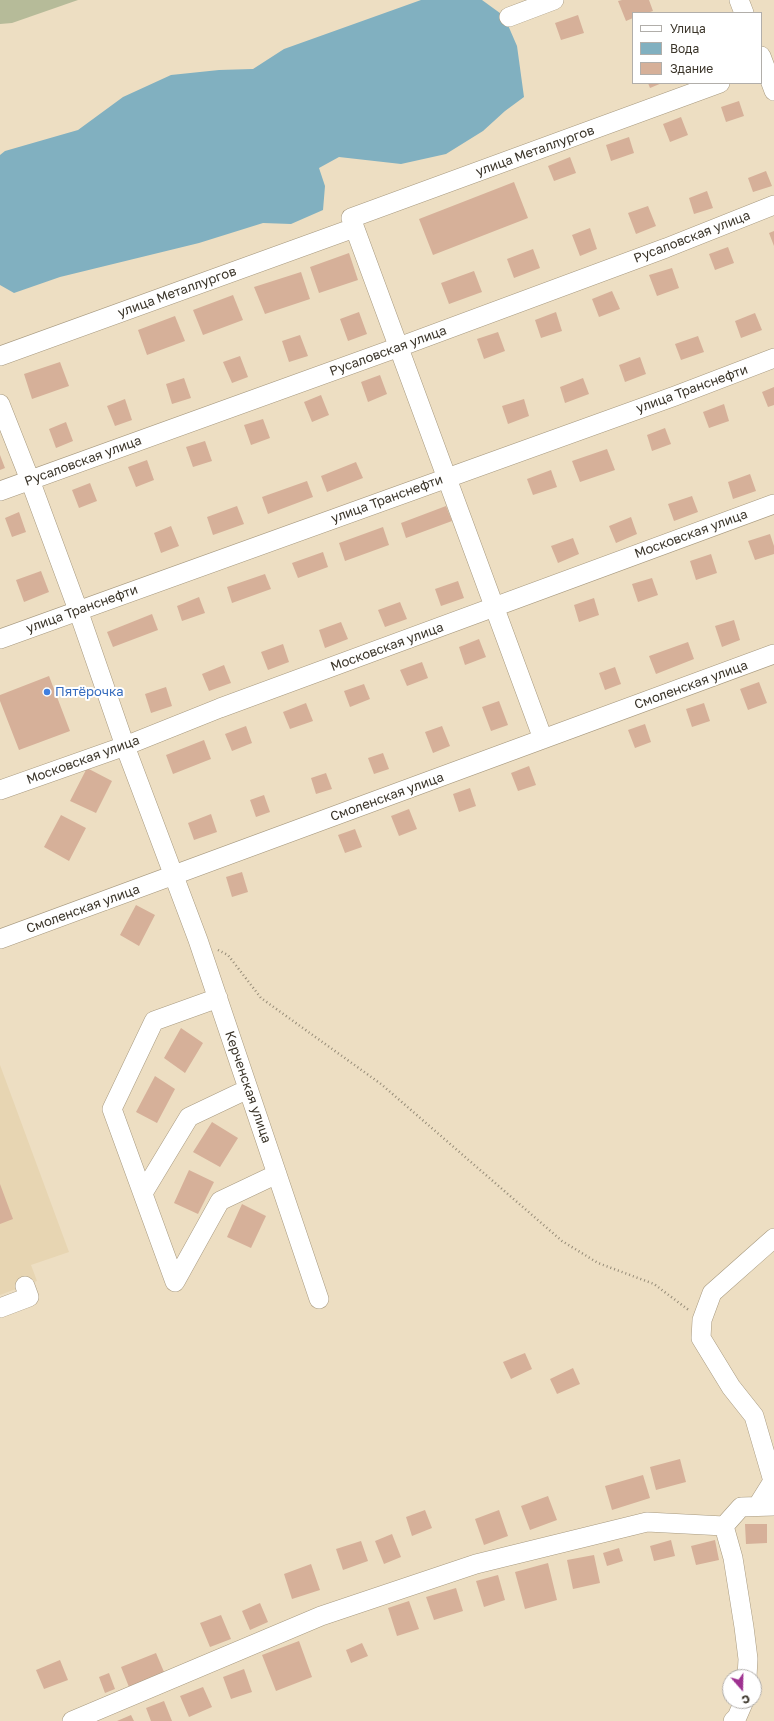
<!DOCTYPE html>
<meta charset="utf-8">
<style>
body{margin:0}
#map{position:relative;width:774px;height:1721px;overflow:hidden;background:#eddec2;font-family:"Golos Text",sans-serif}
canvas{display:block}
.legend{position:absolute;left:632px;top:12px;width:130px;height:72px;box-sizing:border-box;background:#fff;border:1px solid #b1aeaa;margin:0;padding:5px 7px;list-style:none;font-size:12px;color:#3b352a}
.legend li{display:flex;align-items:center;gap:8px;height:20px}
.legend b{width:20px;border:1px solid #b1aeaa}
.north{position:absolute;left:722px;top:1669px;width:40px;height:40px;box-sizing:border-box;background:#fff;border:1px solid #b1aeaa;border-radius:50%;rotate:160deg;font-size:11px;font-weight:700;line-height:16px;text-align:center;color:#3b352a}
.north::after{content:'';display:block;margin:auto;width:14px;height:18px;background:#9e3190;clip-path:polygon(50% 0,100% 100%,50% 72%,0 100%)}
</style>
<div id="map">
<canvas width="774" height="1721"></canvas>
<ul class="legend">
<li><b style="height:5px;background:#fff"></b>Улица</li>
<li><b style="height:11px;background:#81b0c0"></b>Вода</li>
<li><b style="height:11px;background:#d6b099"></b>Здание</li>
</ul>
<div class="north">С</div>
</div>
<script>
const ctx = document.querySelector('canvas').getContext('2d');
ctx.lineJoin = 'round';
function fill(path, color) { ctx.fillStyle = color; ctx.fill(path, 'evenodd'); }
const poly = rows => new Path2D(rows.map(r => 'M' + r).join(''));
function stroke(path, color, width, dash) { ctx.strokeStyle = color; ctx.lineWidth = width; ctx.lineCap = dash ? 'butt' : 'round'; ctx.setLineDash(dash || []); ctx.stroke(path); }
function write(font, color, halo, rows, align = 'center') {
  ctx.font = font + ' "Golos Text",sans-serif'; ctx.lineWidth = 4; ctx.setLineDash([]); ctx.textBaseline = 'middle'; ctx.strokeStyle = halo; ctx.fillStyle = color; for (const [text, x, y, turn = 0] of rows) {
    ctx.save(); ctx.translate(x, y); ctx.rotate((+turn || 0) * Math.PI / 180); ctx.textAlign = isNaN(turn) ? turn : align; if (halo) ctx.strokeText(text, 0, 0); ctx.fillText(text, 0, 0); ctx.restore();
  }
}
const built = poly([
 [0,1065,69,1252,31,1265,37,1281,0,1295]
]);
const green = poly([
 [0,0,78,0,12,23,0,24]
]);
const water = poly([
 [421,0,482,0,504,16,517,46,524,97,505,111,483,131,446,154,401,164,339,157,319,168,325,186,323,210,291,224,263,223,199,243,60,277,14,293,0,285,0,155,5,151,78,130,123,97,171,75,219,70,253,69,284,49]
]);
const building = poly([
 [622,0,649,0,653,11,647,13,633,13,633,18,626,21,618,1],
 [578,15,584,33,561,40,555,23],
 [648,83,662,83,650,88],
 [739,101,744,116,726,122,721,107],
 [681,117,688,135,670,142,663,124],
 [629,137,634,153,611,161,606,145],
 [570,157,576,173,554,181,548,166],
 [766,171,772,186,753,192,748,178],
 [514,182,528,218,433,255,419,219],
 [707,191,713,208,694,214,689,198],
 [648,206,656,226,636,234,628,213],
 [590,228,597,249,580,256,572,235],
 [774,231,774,246,769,233],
 [728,247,734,263,715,270,709,254],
 [533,249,540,268,514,278,507,259],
 [349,253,358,280,319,293,310,267],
 [672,268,679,288,657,296,649,275],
 [474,271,482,292,449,304,441,283],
 [301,272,310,299,265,314,254,287],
 [612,291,620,309,599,317,592,299],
 [233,295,243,320,203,335,193,310],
 [359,312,367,334,348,341,340,319],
 [556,312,562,331,541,338,535,320],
 [755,313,762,330,741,338,735,321],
 [175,316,185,341,147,355,138,330],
 [498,332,505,351,484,359,477,339],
 [300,335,308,356,289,362,282,341],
 [698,336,704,352,681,360,675,344],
 [240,356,248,377,232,383,223,362],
 [640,357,646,374,625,382,619,365],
 [60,362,69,386,32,399,24,374],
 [380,375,387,394,368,402,361,382],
 [184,378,191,398,172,404,166,384],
 [583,378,589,394,565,403,560,387],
 [774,387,774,405,768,407,762,392],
 [321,395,329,415,312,422,304,402],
 [125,399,132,420,115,426,107,406],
 [524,399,529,416,508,424,502,406],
 [724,404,729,421,709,428,703,412],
 [263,419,270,438,251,445,244,425],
 [66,422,73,441,56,448,49,429],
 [665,428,671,444,652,451,647,435],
 [205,441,212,461,193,467,186,447],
 [607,449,615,470,580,482,572,461],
 [0,455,5,468,0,470],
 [147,460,154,480,136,487,128,467],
 [356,462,363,478,327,492,321,476],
 [551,470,557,487,533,495,527,479],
 [750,474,756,491,733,499,728,482],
 [307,481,313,497,268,514,262,497],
 [90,483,97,501,79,508,72,490],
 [692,496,698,512,674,521,668,504],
 [237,506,244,524,213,535,207,517],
 [446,506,452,521,406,538,401,523],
 [19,512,26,532,12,537,5,518],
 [631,517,637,534,616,543,609,526],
 [171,526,179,546,161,553,154,533],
 [383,527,389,545,345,561,339,543],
 [770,534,774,546,774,554,755,560,748,541],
 [573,538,579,554,558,563,551,546],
 [323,552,328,567,298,578,292,563],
 [711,554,717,573,696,580,690,561],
 [41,571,49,592,24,602,16,580],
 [265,574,271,589,232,603,227,587],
 [652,578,658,595,638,602,632,584],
 [458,581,464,598,441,606,435,589],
 [199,597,205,613,182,621,177,606],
 [594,598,599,615,579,622,574,605],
 [400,602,407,619,385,627,378,610],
 [152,614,158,630,113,647,107,632],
 [734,620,740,640,722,647,715,626],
 [341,622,348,639,325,648,319,630],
 [479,639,486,657,465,665,459,647],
 [688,642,694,659,656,674,649,656],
 [283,644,289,662,268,670,261,652],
 [422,662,428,678,407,686,400,670],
 [224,665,231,683,209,691,202,674],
 [615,667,621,684,605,690,599,673],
 [49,676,70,731,19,750,0,701,0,695],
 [759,682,767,703,748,710,740,689],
 [364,684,370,699,350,707,344,691],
 [166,687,172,706,151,713,145,694],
 [499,701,508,725,491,731,482,707],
 [306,703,313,721,290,729,283,712],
 [704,703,710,721,692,727,686,709],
 [645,724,651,742,635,748,628,730],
 [246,726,252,743,232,751,225,734],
 [442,726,450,746,433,753,425,732],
 [204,740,211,759,173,774,166,755],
 [383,753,389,769,374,774,368,758],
 [529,766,536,785,518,791,511,773],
 [87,768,112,781,96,813,70,801],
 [326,773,332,789,316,794,311,778],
 [470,788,476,806,459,812,453,794],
 [264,795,270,812,256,817,250,800],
 [409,809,417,829,399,836,391,816],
 [211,814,217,832,194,840,188,823],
 [61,815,86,828,69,861,44,847],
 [355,829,362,847,345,853,338,835],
 [242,872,248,892,232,897,226,877],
 [136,905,155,915,139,946,120,935],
 [181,1028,203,1043,185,1073,164,1058],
 [155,1076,175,1089,157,1123,136,1112],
 [212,1122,238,1138,220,1167,193,1152],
 [189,1170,214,1182,198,1214,174,1203],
 [0,1184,13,1219,0,1224],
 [242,1204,266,1216,251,1248,227,1237],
 [525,1353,532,1369,511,1379,503,1362],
 [573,1368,580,1384,557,1394,550,1379],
 [680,1459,686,1482,656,1490,650,1467],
 [643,1475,650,1498,612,1510,605,1486],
 [548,1496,557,1520,530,1530,521,1506],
 [425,1510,432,1528,412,1536,406,1517],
 [499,1510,508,1536,484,1545,475,1519],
 [745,1524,767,1524,767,1543,746,1544],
 [392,1534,401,1557,384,1564,375,1541],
 [671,1540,675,1556,654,1561,650,1546],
 [715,1540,719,1560,696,1565,691,1546],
 [361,1541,368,1561,343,1570,336,1549],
 [619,1548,623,1561,607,1566,603,1553],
 [594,1555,600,1583,573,1589,567,1560],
 [548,1563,557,1600,525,1609,515,1572],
 [311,1564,320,1590,292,1599,284,1574],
 [498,1575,505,1600,484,1607,476,1581],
 [456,1588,463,1611,434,1620,426,1597],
 [409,1601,419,1629,397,1636,388,1608],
 [260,1603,268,1622,250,1630,242,1611],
 [221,1615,231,1639,210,1647,200,1623],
 [299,1641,312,1677,276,1691,262,1655],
 [362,1643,368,1656,351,1663,346,1650],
 [156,1653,164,1672,129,1687,121,1667],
 [60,1660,68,1680,44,1689,36,1670],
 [244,1669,252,1692,231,1699,223,1677],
 [109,1673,115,1689,105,1693,99,1677],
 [203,1687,212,1707,189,1717,180,1696],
 [164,1701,172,1721,151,1721,146,1708],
 [131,1715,134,1721,117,1721]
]);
const path = poly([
 [218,950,228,955,261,998,381,1084,562,1241,598,1263,654,1284,690,1311]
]);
const minor = poly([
 [739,0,744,13],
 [509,17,554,0],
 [761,56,774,91],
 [0,356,354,228],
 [0,404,30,480,78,610,125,746,198,940,319,1299],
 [0,491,399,347,666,248,774,205],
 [0,639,675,396,774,358],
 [543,739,351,218,720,83],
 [0,790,125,746,220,708,774,504],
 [0,939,774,654],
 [218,998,154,1021,112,1109,175,1282,220,1201,277,1174],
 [143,1193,189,1117,248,1089],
 [0,1308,29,1297,25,1286],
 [758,1505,773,1481,754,1416,731,1387,701,1338,702,1320,712,1293,774,1238],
 [747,1677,748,1659,744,1627,733,1558,724,1526,741,1507,774,1506],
 [72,1721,321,1616,476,1564,647,1522,724,1526],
 [733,1721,737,1717,744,1701]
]);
const markers = [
 [47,692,4,"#3f7fe0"]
];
const streetNames = [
 ["улица Металлургов",535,151,-20],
 ["Русаловская улица",692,237,-21],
 ["улица Металлургов",177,292,-20],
 ["Русаловская улица",388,351,-20],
 ["улица Транснефти",692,389,-20],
 ["Русаловская улица",83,461,-20],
 ["улица Транснефти",387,499,-20],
 ["Московская улица",691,534,-20],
 ["улица Транснефти",82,609,-20],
 ["Московская улица",387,647,-20],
 ["Смоленская улица",691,685,-20],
 ["Московская улица",83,760,-20],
 ["Смоленская улица",387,797,-20],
 ["Смоленская улица",83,909,-20],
 ["Керченская улица",248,1087,71]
];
const shopNames = [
 ["Пятёрочка",55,692]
];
fill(built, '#e7d5b2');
fill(green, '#b6bb99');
fill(water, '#81b0c0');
fill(building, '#d6b099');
stroke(minor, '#a7997f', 20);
stroke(path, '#958b77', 2.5, [1, 3]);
stroke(minor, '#fff', 19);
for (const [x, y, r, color] of markers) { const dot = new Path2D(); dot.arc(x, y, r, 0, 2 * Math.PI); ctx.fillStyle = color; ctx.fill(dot); stroke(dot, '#fff', 1.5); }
write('13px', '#3b352a', '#fff', streetNames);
write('13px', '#366cbe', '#fff', shopNames, 'left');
</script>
